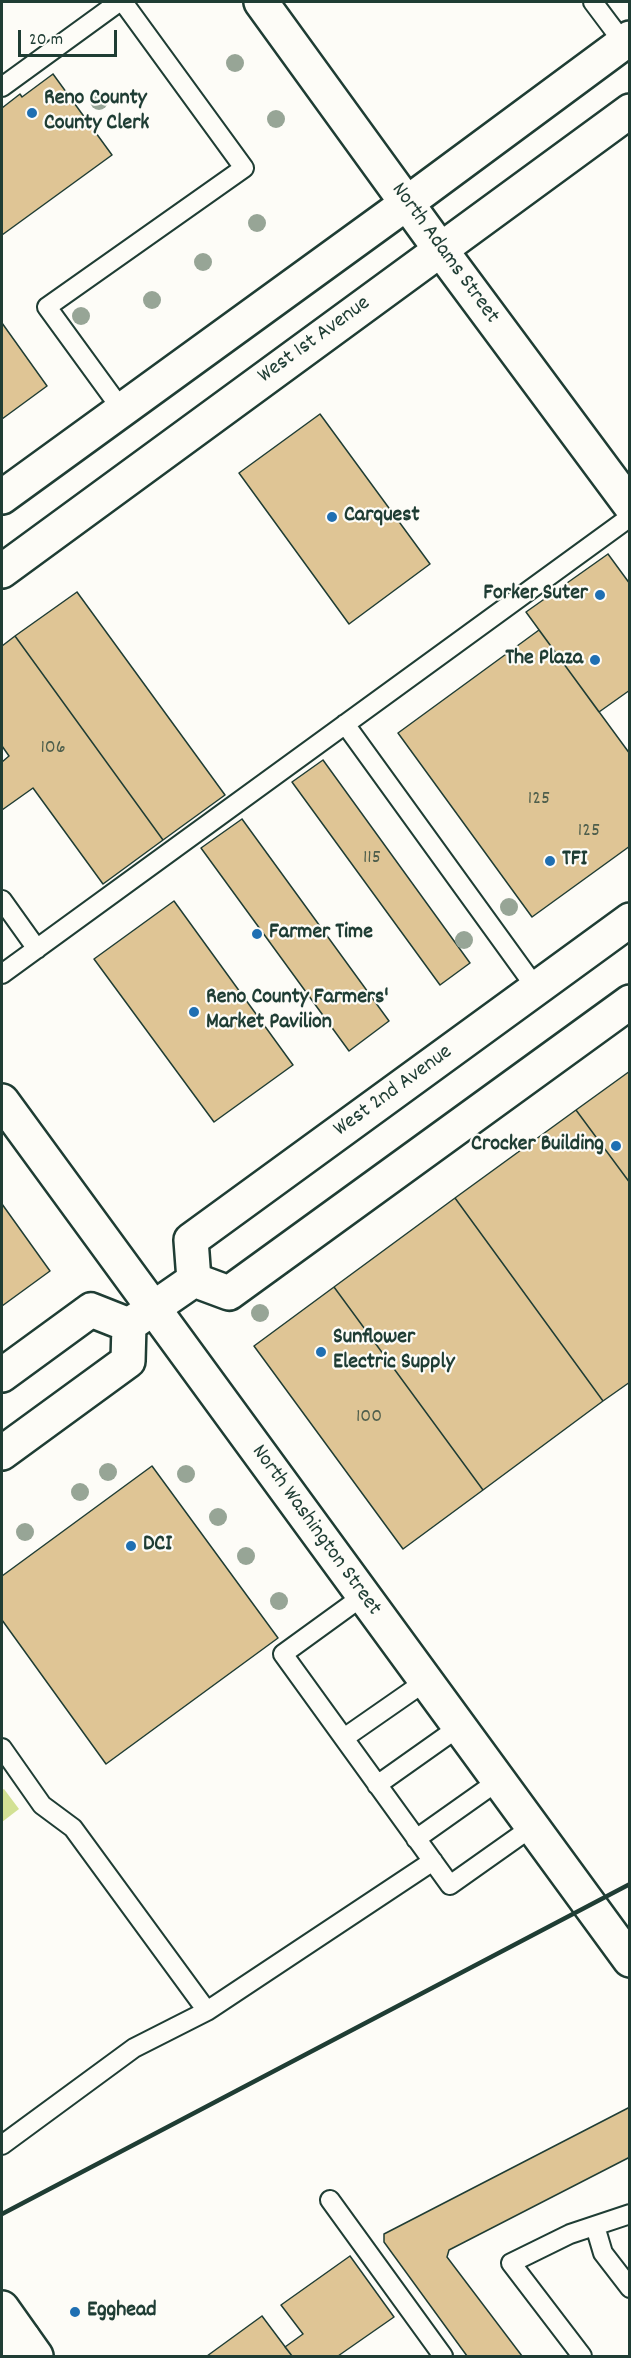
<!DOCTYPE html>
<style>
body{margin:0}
#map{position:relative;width:631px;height:2358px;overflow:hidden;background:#fdfcf7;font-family:Dekko,sans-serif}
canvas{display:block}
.frame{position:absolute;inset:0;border:3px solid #1f3d34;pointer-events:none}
.scale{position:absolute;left:18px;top:30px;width:99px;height:27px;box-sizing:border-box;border:3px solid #1f3d34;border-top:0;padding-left:8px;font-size:18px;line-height:21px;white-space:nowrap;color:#1f3d34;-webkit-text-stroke:4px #fdfcf7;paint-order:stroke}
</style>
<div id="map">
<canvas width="631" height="2358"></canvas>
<div class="frame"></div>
<div class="scale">20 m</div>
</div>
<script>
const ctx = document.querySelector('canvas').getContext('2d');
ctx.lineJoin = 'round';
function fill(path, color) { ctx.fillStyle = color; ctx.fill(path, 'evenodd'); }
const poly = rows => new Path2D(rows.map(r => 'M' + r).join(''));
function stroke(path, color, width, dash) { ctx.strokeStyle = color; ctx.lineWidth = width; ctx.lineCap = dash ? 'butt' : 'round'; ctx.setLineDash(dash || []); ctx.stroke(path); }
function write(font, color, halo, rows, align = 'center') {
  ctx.font = font + ' Dekko,sans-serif'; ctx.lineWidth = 4.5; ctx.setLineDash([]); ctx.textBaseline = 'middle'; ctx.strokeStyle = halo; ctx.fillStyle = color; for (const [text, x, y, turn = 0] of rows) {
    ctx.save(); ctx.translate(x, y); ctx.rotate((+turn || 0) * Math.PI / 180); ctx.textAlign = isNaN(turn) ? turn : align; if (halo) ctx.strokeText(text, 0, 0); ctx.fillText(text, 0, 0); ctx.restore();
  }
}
const green = poly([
 [4,1789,19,1809,2,1822,2,1790]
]);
const building = poly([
 [53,74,112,155,2,235,2,108,20,94,22,97,53,74],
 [2,323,47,386,2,419,2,323],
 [320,414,430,564,349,624,239,473,320,414],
 [608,554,630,584,630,690,599,712,526,612,608,554],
 [77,592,225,795,163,840,15,636,77,592],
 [539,630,630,754,630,846,532,917,398,733,539,630],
 [15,636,163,840,103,884,33,788,2,810,2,762,9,756,2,746,2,646,15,636],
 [323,760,470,963,440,985,292,782,323,760],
 [242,819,389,1021,349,1051,201,848,242,819],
 [174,901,293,1065,214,1122,94,959,174,901],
 [630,1071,630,1183,576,1110,630,1071],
 [576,1110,630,1183,630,1382,603,1401,455,1198,576,1110],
 [455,1198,603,1401,483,1490,334,1287,455,1198],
 [2,1204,50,1271,2,1306,2,1204],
 [334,1287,483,1490,403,1549,254,1346,334,1287],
 [152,1466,278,1638,106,1764,2,1620,2,1576,152,1466],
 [630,2107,630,2157,449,2250,447,2257,522,2356,467,2356,384,2242,384,2234,630,2107],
 [350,2256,394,2317,338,2356,292,2356,285,2347,303,2334,281,2305,350,2256],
 [262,2316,292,2356,207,2356,262,2316]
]);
const service = poly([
 [593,2,623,42],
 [2,87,119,2],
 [122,410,47,307,244,168,123,2],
 [345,724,536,988],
 [2,900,37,949],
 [2,974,630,517],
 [363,1596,283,1654,450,1885,532,1827],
 [344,1738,426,1681],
 [2,1748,42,1805,73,1828,207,2011],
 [377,1785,459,1727],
 [416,1839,498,1781],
 [2,2145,134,2048,207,2011,433,1861],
 [330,2200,443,2356],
 [595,2226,603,2253,630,2288],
 [582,2356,511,2263,570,2234,630,2214]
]);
const minor = poly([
 [2,497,407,203,630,38],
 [2,571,630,111],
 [2,1101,630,1960],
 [2,2352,23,2338]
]);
const tertiary = poly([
 [261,2,440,249,630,505],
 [194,1280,191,1240,630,920],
 [194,1280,229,1293,630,1002],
 [129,1325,194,1280],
 [2,1375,91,1310,129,1325],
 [2,1453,128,1361,129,1325]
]);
const secondary = poly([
 [2,2308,36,2356]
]);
const rail = poly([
 [2,2214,630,1884]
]);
const trees = [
 [235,63],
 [99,101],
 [276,119],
 [257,223],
 [203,262],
 [152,300],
 [81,316],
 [509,907],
 [464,940],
 [260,1313],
 [108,1472],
 [186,1474],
 [80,1492],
 [218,1517],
 [25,1532],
 [246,1556],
 [279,1601]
];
const markers = [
 [32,113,6,"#1f6fb2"],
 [332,517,6,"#1f6fb2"],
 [600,595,6,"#1f6fb2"],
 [595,660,6,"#1f6fb2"],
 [550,861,6,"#1f6fb2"],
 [257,934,6,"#1f6fb2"],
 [194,1012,6,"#1f6fb2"],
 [616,1146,6,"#1f6fb2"],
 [321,1352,6,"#1f6fb2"],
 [131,1546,6,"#1f6fb2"],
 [75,2312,6,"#1f6fb2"]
];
const numberNames = [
 ["106",53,749],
 ["125",539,800],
 ["125",589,832],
 ["115",372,859],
 ["100",369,1418]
];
const poiNames = [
 ["Reno County",44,100],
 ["County Clerk",44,125],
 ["Carquest",344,517],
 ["Forker Suter",588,595,"right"],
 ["The Plaza",583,660,"right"],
 ["TFI",562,861],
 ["Farmer Time",269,934],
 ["Reno County Farmers'",206,999],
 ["Market Pavilion",206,1024],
 ["Crocker Building",604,1146,"right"],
 ["Sunflower",333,1339],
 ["Electric Supply",333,1364],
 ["DCI",143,1546],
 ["Egghead",87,2312]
];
const streetNames = [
 ["North Adams Street",444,254,54],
 ["West 1st Avenue",315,341,-36],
 ["West 2nd Avenue",394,1092,-36],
 ["North Washington Street",315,1531,54]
];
fill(green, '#d2e194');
fill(building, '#dfc595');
stroke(building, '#1f3d34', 1.5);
stroke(service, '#1f3d34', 22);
stroke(minor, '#1f3d34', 38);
stroke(tertiary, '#1f3d34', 38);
stroke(secondary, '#1f3d34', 38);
stroke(service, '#fdfcf7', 18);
stroke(minor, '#fdfcf7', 33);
stroke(tertiary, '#fdfcf7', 33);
stroke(secondary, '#fdfcf7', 33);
stroke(rail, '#1f3d34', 4.5);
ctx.fillStyle = '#97a596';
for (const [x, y] of trees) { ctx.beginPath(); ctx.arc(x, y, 9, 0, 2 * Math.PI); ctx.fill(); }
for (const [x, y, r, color] of markers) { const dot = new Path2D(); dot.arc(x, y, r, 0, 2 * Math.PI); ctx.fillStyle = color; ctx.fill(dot); stroke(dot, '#fdfcf7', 2); }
write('20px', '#4f5f4c', null, numberNames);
write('bold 22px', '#1f3d34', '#fdfcf7', poiNames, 'left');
write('22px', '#1f3d34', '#fdfcf7', streetNames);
</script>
